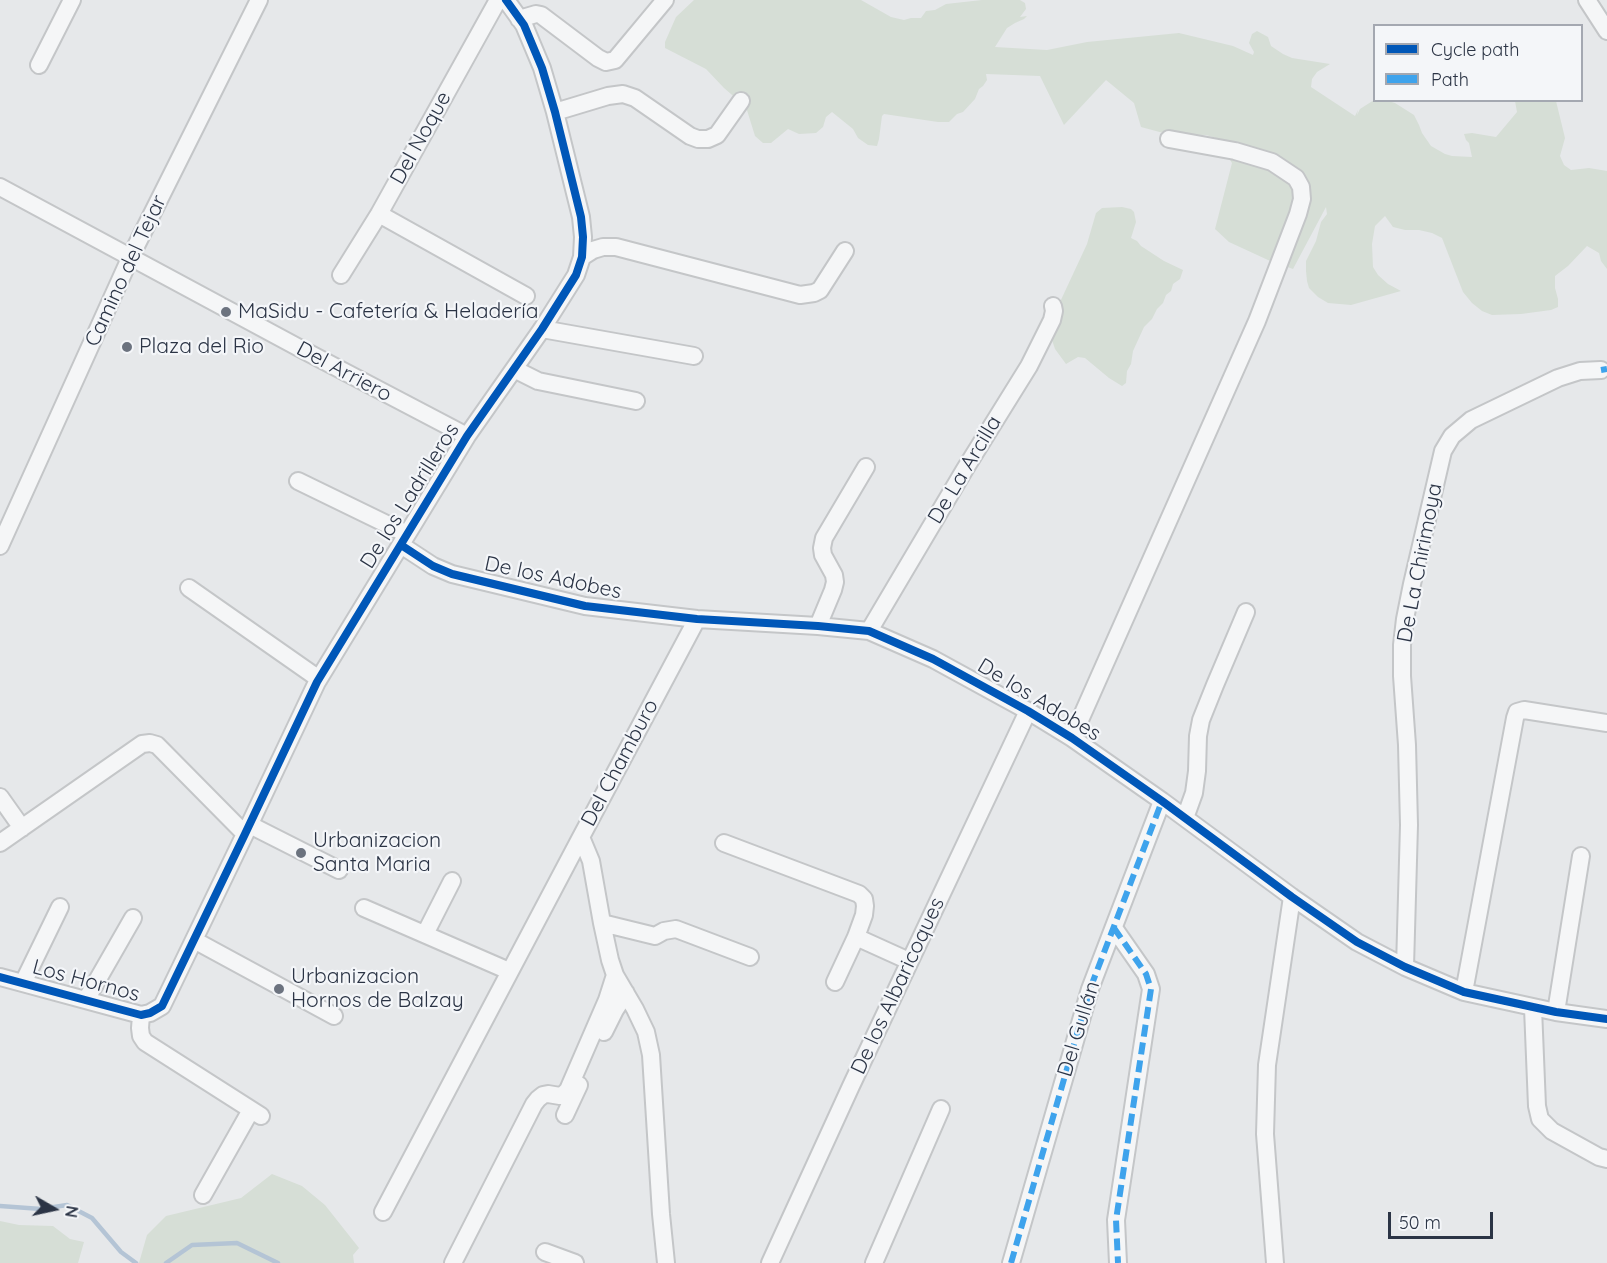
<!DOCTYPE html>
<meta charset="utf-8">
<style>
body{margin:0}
#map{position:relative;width:1607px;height:1263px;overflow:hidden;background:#e6e8ea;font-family:Quicksand,sans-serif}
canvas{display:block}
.legend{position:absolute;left:1373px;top:24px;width:210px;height:78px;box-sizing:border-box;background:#f4f6f9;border:2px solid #a4a8b1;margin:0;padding:8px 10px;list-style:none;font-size:18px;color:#2b3445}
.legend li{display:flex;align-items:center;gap:12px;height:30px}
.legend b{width:30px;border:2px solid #a4a8b1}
.north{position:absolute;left:24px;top:1179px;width:60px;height:60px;-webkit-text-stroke:4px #f4f6f9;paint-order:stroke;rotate:99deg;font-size:16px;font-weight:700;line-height:24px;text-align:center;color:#2b3445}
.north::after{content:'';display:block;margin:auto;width:21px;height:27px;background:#2b3445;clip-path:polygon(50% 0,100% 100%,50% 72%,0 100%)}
.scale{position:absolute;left:1388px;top:1212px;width:105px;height:27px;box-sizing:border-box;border:3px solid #2b3445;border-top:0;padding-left:8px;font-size:18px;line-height:21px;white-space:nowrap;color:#2b3445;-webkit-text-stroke:4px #f4f6f9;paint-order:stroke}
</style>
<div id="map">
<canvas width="1607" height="1263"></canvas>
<ul class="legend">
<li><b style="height:8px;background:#0057b8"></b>Cycle path</li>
<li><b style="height:8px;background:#3ea3ec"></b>Path</li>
</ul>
<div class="north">N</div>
<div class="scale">50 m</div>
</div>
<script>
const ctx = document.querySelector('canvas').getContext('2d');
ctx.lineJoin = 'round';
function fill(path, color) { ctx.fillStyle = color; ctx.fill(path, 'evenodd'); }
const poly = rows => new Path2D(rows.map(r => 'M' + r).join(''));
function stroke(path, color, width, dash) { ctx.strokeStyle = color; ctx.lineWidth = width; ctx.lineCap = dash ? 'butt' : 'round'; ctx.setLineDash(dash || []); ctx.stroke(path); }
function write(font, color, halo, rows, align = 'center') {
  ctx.font = font + ' Quicksand,sans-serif'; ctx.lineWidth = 4.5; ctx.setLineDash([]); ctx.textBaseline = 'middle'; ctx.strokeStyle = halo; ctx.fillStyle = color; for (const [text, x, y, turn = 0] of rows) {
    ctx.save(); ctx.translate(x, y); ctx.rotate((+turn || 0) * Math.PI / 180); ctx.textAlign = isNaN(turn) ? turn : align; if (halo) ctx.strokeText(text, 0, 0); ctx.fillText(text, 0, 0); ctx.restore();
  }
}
const green = poly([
 [694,0,861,0,891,17,904,20,911,18,921,18,926,11,935,10,946,4,982,0,1020,0,1025,3,1026,9,1020,17,1027,16,1024,19,1015,23,1007,28,995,47,1047,50,1087,42,1179,33,1233,46,1253,55,1254,52,1249,43,1252,34,1257,31,1268,37,1271,46,1283,54,1292,58,1330,64,1317,72,1312,79,1311,87,1355,116,1358,110,1357,115,1360,109,1374,100,1388,101,1395,103,1414,115,1419,125,1422,133,1431,146,1445,154,1452,156,1472,157,1469,143,1466,140,1464,134,1472,133,1496,137,1517,112,1515,101,1556,101,1565,138,1560,156,1564,165,1571,170,1589,168,1607,171,1607,269,1601,261,1599,253,1587,246,1568,266,1555,276,1555,288,1558,299,1558,307,1551,310,1521,314,1492,315,1482,311,1472,303,1463,292,1442,238,1432,233,1419,230,1405,230,1393,227,1385,216,1375,226,1372,244,1373,267,1378,275,1388,284,1401,291,1351,305,1328,303,1318,297,1309,288,1307,281,1306,271,1306,261,1316,241,1321,222,1327,214,1326,207,1293,269,1268,260,1229,242,1215,229,1232,163,1216,138,1206,135,1167,134,1141,127,1134,103,1106,80,1064,125,1040,76,986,74,987,80,983,86,979,89,975,99,963,112,957,114,949,122,938,122,884,114,882,116,879,139,877,146,868,145,858,138,853,129,832,112,826,117,823,127,816,133,799,134,788,129,771,143,763,143,755,136,746,107,724,88,706,69,665,48,665,42,676,17],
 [1122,207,1131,209,1134,212,1136,222,1131,238,1137,241,1141,246,1164,261,1183,270,1180,279,1173,284,1171,291,1166,295,1163,303,1157,309,1152,319,1144,327,1133,351,1131,364,1127,371,1126,383,1122,386,1109,378,1085,358,1078,357,1066,364,1055,349,1050,334,1060,302,1087,244,1096,213,1102,208],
 [272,1174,302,1186,325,1205,359,1248,353,1255,354,1263,139,1263,147,1235,166,1216,241,1198],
 [0,1221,19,1225,53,1226,70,1239,84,1242,78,1263,0,1263]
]);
const stream = poly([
 [0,1206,41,1209,67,1205,92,1218,121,1252,136,1263],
 [166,1263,192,1245,237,1243,278,1263]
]);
const minor = poly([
 [1587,0,1607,31],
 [519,19,536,14,541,15,598,58,606,62,615,60,665,0],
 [39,65,72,0],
 [555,112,608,96,623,94,635,98,690,136,698,139,708,139,717,135,741,101],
 [0,187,303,350,467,436],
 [379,214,526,296],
 [582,257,593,250,603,247,616,247,800,295,814,293,820,290,845,251],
 [341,275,379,214,498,0],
 [542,329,694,356],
 [514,369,538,381,636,401],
 [298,481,407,534],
 [401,545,433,566,452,574,585,606,697,619,818,626,869,631,933,659,1028,711,1072,738,1162,801,1292,897,1357,942,1405,967,1464,992,1556,1012,1607,1019],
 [0,546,131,256,259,0],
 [189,588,319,679],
 [818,626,833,590,835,582,834,575,823,555,822,548,824,538,866,467],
 [869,631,965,469,1029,366,1052,320,1054,311,1053,306],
 [1072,738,1257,321,1298,214,1302,199,1301,187,1296,178,1272,162,1235,151,1169,139],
 [0,797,22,828],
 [1185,818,1194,793,1197,771,1198,736,1201,720,1215,685,1246,612],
 [250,825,339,870],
 [0,843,142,744,150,743,157,745,245,834],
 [724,843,859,894,864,899,865,906,864,915,856,937,835,982],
 [364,908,509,971],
 [602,923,655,936,664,931,676,929,750,957],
 [1114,928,1146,974,1151,989,1116,1220,1118,1263],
 [425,934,452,881],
 [856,937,909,961],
 [194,940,334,1016],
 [1405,967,1409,825,1407,745,1402,676,1402,645,1405,619,1412,584,1443,451,1452,436,1471,420,1558,378,1580,371,1601,370],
 [0,977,141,1015,150,1013,162,1006,245,834,317,682,467,436,542,329,576,275,582,257,583,237,581,217,555,112,542,68,524,25,506,0],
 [23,983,60,907],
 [1464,992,1515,718,1517,712,1524,710,1607,723],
 [86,1000,133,918],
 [1533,1008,1537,1106,1540,1119,1552,1131,1599,1157,1607,1159],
 [1556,1012,1581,856],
 [141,1015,140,1028,141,1036,145,1042,261,1116],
 [604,1032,615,1010,626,993],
 [565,1115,579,1085],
 [203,1195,251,1110],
 [383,1212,581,837],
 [545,1252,575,1263],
 [453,1263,534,1104,538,1099,543,1095,548,1094,560,1096,564,1094,568,1090,607,1000,615,975],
 [666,1263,661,1214,651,1055,646,1032,635,1009,615,975,610,960,602,923,591,861,581,837,697,619],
 [770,1263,851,1086,1028,711],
 [874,1263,941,1109],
 [1011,1263,1090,989,1162,801],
 [1275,1263,1265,1134,1267,1065,1292,897]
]);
const quiet = poly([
 [1601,370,1607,369],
 [1114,928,1146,974,1151,989,1116,1220,1118,1263],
 [1011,1263,1090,989,1162,801]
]);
const cycleway = poly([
 [401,545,433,566,452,574,585,606,697,619,818,626,869,631,933,659,1028,711,1072,738,1162,801,1292,897,1357,942,1405,967,1464,992,1556,1012,1607,1019],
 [0,977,141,1015,150,1013,162,1006,245,834,317,682,467,436,542,329,576,275,582,257,583,237,581,217,555,112,542,68,524,25,506,0]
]);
const markers = [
 [226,312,6,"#6c737f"],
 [127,347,6,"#6c737f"],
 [301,853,6,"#6c737f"],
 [279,989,6,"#6c737f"]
];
const streetNames = [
 ["Del Noque",421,138,-61],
 ["Camino del Tejar",126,271,-65],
 ["Del Arriero",344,372,28],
 ["De La Arcilla",965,470,-59],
 ["De los Ladrilleros",410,496,-58],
 ["De La Chirimoya",1420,563,-79],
 ["De los Adobes",553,578,12],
 ["De los Adobes",1039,700,31],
 ["Del Chamburo",620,763,-62],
 ["Los Hornos",86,981,15],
 ["De los Albaricoques",898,986,-65],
 ["Del Gullán",1079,1029,-73]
];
const poiNames = [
 ["MaSidu - Cafetería & Heladería",238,312],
 ["Plaza del Rio",139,347],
 ["Urbanizacion",313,841],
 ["Santa Maria",313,865],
 ["Urbanizacion",291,977],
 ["Hornos de Balzay",291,1001]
];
fill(green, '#d6ded6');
stroke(stream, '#b4c4d5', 4.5);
stroke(minor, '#c4c6c8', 20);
stroke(minor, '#f5f6f7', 16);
stroke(quiet, '#3ea3ec', 6, [12, 6]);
stroke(cycleway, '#0057b8', 8);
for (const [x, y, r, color] of markers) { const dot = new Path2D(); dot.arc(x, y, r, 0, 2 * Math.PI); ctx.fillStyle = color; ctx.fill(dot); stroke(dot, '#f4f6f9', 2); }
write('21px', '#2b3445', '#f4f6f9', streetNames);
write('21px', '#2b3445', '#f4f6f9', poiNames, 'left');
</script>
